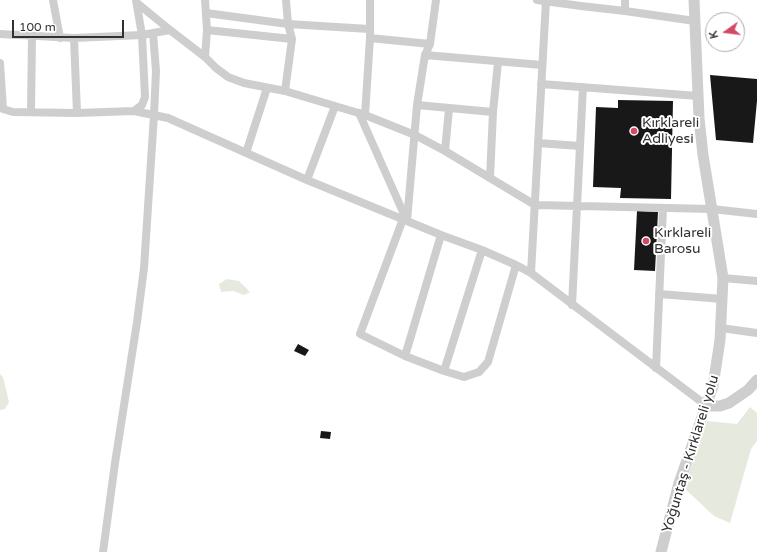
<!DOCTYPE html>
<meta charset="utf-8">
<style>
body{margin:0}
#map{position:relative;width:757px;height:552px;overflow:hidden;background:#fff;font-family:"Varela Round",sans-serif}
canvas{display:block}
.north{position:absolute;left:705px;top:12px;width:40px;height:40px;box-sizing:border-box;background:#fff;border:1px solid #adadad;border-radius:50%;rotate:256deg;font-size:11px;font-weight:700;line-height:16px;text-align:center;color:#313131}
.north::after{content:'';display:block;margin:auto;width:14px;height:18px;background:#d04b63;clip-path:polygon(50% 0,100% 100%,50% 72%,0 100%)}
.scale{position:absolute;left:12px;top:20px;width:112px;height:18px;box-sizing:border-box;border:2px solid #313131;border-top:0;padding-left:5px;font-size:12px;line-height:14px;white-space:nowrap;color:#313131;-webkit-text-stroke:3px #fff;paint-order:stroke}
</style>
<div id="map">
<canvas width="757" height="552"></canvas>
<div class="north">K</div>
<div class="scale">100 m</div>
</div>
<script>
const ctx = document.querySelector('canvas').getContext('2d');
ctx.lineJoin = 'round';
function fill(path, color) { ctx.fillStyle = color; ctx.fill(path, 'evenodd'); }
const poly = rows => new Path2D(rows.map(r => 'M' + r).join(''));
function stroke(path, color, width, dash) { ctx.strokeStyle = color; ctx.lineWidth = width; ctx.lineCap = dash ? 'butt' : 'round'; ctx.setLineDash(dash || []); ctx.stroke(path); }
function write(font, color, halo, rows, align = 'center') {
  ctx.font = font + ' "Varela Round",sans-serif'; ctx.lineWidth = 4; ctx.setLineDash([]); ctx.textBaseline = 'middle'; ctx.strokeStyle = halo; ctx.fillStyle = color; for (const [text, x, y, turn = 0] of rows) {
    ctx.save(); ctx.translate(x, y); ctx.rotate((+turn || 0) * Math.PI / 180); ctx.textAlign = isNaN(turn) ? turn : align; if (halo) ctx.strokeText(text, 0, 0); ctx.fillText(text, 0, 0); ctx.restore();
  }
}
const green = poly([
 [227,279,239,281,250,292,244,295,233,291,221,292,219,284],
 [0,374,3,377,9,402,5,409,0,410],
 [750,407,757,413,757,441,751,449,730,523,714,516,683,487,707,421,737,424]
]);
const building = poly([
 [710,75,757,79,757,101,753,143,716,140],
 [618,100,673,101,671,199,620,198,621,188,593,187,596,107,618,108],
 [637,211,658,212,655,271,634,270],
 [298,344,309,350,305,356,294,351],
 [321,431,331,432,330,439,320,438]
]);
const minor = poly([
 [53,0,60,38],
 [205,0,207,30,205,57],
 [537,0,581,6,625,11,695,21],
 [137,3,170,30],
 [625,11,625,0],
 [206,13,288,24,369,29],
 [207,30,292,39],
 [0,34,74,38,142,35,170,30,205,57,216,68,228,77,244,83,285,91,365,115,415,135,445,151,535,205,712,209,757,214],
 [370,38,430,44],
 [425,55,542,65],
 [0,63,3,109,13,112,77,113,74,38],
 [541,84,698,96],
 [285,91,292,39,288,24,286,0],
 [417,105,493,112,498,62],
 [335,106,307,180,407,221,417,105,425,55,430,44,436,0],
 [134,111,168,118,307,180],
 [31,112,32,36],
 [77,113,134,111,142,105,145,97,142,35,136,0],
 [359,113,407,221,441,235,482,250,516,265,531,273,707,406],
 [365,115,370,38,370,0],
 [538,143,580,146],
 [445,151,449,109],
 [246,153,267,88],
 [490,178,493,112],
 [403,219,360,334,405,356],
 [441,235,405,356,444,371,464,377,479,372,488,362,516,265],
 [531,273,546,0],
 [723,278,757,281],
 [659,294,723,299],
 [572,305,583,87],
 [721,328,757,333],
 [656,368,663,208],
 [444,371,482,250],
 [103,552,115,463,137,322,144,268,154,115,156,71,153,33]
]);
const tertiary = poly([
 [707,406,720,406,729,403,748,390,757,380],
 [661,552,679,483,713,386,720,340,723,278,703,155,699,118,694,0]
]);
const markers = [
 [634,131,4,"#d04b63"],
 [646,241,4,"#d04b63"]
];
const poiNames = [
 ["Kırklareli",642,123],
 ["Adliyesi",642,139],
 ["Kırklareli",654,233],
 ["Barosu",654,249]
];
const streetNames = [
 ["Yoğuntaş - Kırklareli yolu",691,454,-73]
];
fill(green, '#e5e9de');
fill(building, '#181818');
stroke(minor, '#cecece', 8);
stroke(tertiary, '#cecece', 11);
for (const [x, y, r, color] of markers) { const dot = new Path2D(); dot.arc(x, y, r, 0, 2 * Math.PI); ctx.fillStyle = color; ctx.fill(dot); stroke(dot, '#fff', 1.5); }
write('14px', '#313131', '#fff', poiNames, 'left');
write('14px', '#313131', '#fff', streetNames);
</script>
